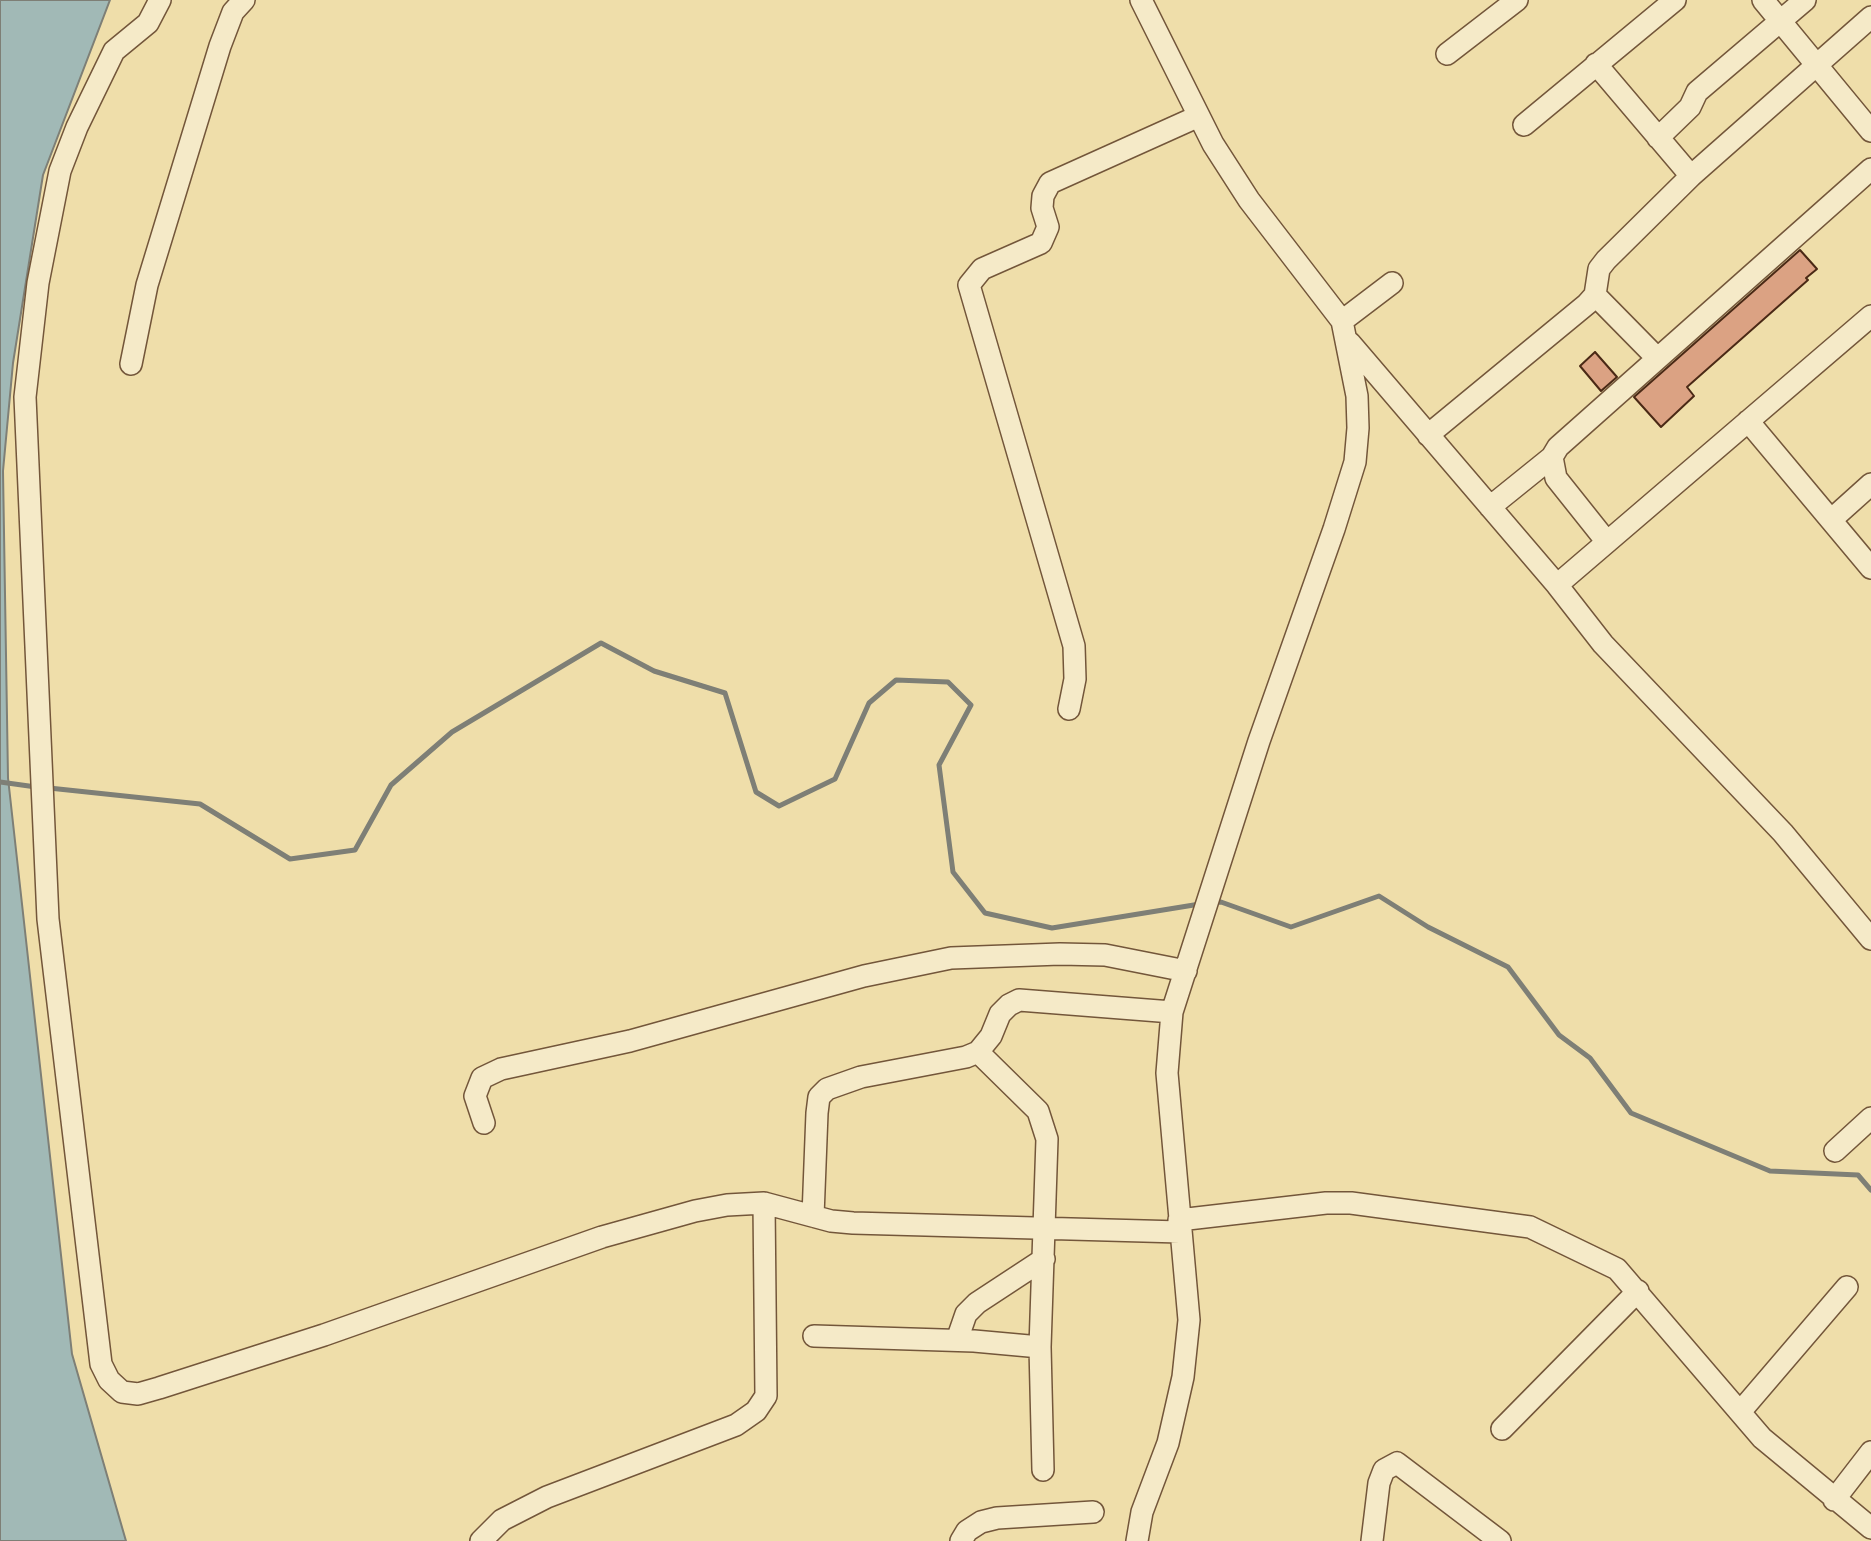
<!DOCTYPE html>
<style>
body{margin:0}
canvas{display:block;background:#efdeaa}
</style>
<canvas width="1871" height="1541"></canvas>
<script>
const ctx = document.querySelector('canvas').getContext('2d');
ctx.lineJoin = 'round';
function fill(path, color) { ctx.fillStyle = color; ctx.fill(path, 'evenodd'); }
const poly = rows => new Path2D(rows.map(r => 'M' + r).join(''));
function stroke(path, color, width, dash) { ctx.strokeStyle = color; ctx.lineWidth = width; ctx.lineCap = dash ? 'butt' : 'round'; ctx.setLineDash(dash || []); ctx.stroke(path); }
const water = poly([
 [0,0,110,0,43,175,13,363,3,471,8,778,72,1354,126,1541,0,1541,0,0]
]);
const stream = poly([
 [0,782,36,787],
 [49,788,200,804,290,859,355,850,391,785,452,732,601,643,654,671,725,693,756,792,779,806,835,779,869,703,896,680,948,682,971,705,939,765,953,872,985,913,1052,928,1200,904],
 [1213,903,1221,902,1291,927,1379,896,1428,927,1508,967,1559,1035,1590,1058,1631,1113,1770,1171,1858,1175,1871,1190]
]);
const building = poly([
 [1800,250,1817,269,1806,278,1808,280,1687,387,1694,396,1661,427,1634,397,1800,250],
 [1595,352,1617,377,1601,391,1580,366,1595,352]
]);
const minor = poly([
 [160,0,148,23,114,51,77,127,60,171,38,283,25,397,48,919,101,1364,109,1380,122,1392,138,1394,159,1388,324,1335,602,1237,695,1211,727,1205,764,1203,831,1221,853,1223,1180,1232],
 [1763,0,1871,131],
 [1447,54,1517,0],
 [1596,64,1691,176],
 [1524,125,1675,0],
 [1658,138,1690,107,1697,92,1805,0],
 [1595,295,1657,358],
 [1342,321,1392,283],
 [1350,343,1557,585,1603,644,1783,833,1871,939],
 [131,364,147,285,220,46,233,12,244,0],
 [1748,421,1871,568],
 [1428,435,1587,304,1595,295,1599,269,1606,260,1691,176,1871,17],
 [1490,507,1552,457],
 [1831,520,1871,484],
 [1607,542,1556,478,1552,457,1558,447,1871,169],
 [1557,585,1871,316],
 [1069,709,1075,679,1074,646,969,285,982,269,1041,243,1048,227,1042,208,1043,196,1050,183,1199,116],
 [978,1052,1038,1111,1047,1139,1040,1347,1043,1470],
 [484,1123,475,1096,482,1078,501,1069,630,1041,864,976,951,958,1060,954,1105,955,1186,971],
 [1835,1151,1871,1118],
 [813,1216,817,1113,819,1097,827,1089,861,1077,966,1057,978,1052,991,1036,1000,1014,1009,1005,1019,1000,1172,1012],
 [1179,1220,1326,1203,1351,1203,1530,1227,1617,1269,1762,1438,1871,1528],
 [814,1336,974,1341,1040,1347],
 [957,1340,966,1314,977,1303,1044,1259],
 [1740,1412,1847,1287],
 [1502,1429,1638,1291],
 [1834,1500,1871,1452],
 [481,1541,502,1520,547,1497,736,1425,756,1411,766,1396,764,1203],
 [961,1541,967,1531,981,1522,997,1518,1093,1512],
 [1137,1541,1142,1512,1168,1443,1183,1377,1189,1320,1167,1073,1172,1012,1259,741,1334,529,1355,462,1358,428,1357,396,1342,321,1249,200,1213,144,1141,0],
 [1372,1541,1379,1483,1384,1470,1397,1463,1500,1541]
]);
fill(water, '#a1b9b6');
stroke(water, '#7e7f76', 2);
stroke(stream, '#7e7f76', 5);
fill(building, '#dba283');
stroke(building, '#4a2915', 2);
stroke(minor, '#73563a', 24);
stroke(minor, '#f5eac8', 21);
</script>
